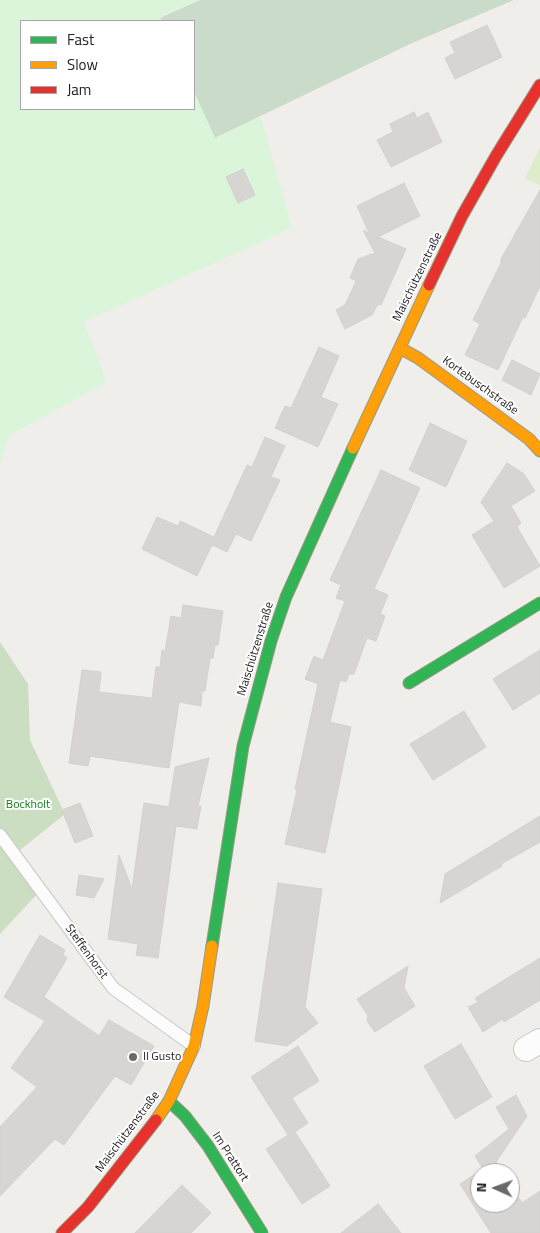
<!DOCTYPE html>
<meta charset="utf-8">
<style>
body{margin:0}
#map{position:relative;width:540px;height:1233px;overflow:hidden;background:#f0eeeb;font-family:"Titillium Web",sans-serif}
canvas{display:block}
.legend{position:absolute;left:20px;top:20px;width:175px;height:90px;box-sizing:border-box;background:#fff;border:1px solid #a7a7a7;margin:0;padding:6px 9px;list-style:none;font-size:15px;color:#222}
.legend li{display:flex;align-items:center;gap:10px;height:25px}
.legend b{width:25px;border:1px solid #a7a7a7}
.north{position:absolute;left:470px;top:1163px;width:50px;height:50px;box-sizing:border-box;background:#fff;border:1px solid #a7a7a7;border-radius:50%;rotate:272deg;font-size:14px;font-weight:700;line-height:20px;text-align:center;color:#222}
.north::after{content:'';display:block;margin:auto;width:18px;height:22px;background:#6a6968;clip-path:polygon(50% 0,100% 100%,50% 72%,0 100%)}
</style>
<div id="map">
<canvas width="540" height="1233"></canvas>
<ul class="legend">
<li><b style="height:6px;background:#30b455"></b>Fast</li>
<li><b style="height:6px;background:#ff9f0a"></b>Slow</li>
<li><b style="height:6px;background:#e5322d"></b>Jam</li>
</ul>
<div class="north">N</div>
</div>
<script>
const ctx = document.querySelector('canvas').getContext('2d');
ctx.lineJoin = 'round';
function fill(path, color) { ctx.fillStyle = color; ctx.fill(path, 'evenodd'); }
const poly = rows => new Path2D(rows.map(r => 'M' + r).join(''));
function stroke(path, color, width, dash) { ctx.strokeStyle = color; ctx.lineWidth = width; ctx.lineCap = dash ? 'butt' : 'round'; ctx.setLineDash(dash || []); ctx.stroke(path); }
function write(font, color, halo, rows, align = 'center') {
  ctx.font = font + ' "Titillium Web",sans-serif'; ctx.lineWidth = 4; ctx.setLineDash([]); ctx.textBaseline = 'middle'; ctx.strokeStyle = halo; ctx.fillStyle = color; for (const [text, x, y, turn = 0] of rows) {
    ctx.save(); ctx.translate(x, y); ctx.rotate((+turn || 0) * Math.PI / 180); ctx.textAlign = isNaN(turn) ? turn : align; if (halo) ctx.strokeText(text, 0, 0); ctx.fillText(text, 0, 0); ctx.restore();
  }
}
const grass = poly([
 [540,147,540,185,525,179]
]);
const forest = poly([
 [0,642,28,684,30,740,65,814,10,858,38,893,0,934]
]);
const cemetery = poly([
 [200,0,514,0,410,44,215,138,194,92,194,21,161,21,160,18]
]);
const park = poly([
 [0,0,200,0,160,17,161,21,21,21,21,109,194,109,194,92,215,138,261,117,292,228,84,322,107,382,8,436,0,468]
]);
const building = poly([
 [487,25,502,57,455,79,445,58,455,53,450,42,487,25],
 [414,112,417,118,428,112,442,142,391,167,377,140,393,132,390,124,414,112],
 [243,169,255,195,238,203,226,177,243,169],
 [404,183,420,216,378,237,406,249,381,305,378,304,372,315,345,329,336,310,345,305,356,281,350,278,358,259,375,253,363,230,369,233,357,206,404,183],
 [540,190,540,286,525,318,523,317,498,370,465,355,480,324,473,320,501,263,501,259,540,190],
 [319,347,339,356,321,397,338,404,318,447,275,428,285,406,291,408,319,347],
 [512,360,540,374,531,395,502,380,512,360],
 [430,423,467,441,446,487,409,470,430,423],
 [265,437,285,446,271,477,280,480,251,541,236,534,227,552,212,545,197,576,142,549,157,517,178,526,180,521,214,537,247,465,252,467,265,437],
 [507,463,524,474,535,491,511,506,521,523,517,527,540,566,504,588,472,535,494,521,481,502,507,463],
 [381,470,420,488,374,589,388,595,380,614,385,616,376,641,367,638,354,674,349,674,346,682,340,680,330,722,351,727,325,853,285,844,297,790,295,789,318,684,305,679,314,656,323,660,345,601,336,598,341,585,330,580,381,470],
 [183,605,223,611,218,645,215,645,213,658,210,658,205,691,202,691,201,706,179,702,169,768,90,756,88,766,69,763,82,670,101,672,99,692,152,698,156,667,160,667,162,650,165,651,171,616,181,618,183,605],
 [540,650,540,693,513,710,493,679,540,650],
 [464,711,486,747,433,780,410,744,464,711],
 [209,758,198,806,201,806,197,829,176,826,158,958,136,955,138,944,108,939,119,855,132,889,144,803,169,807,175,767,209,758],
 [80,803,93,836,75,843,62,810,80,803],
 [540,816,540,842,501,864,502,866,440,903,445,874,540,816],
 [79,875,104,879,94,898,76,895,79,875],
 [278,883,322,889,305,1007,318,1023,287,1046,255,1041,278,883],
 [40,935,65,950,63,955,67,958,44,997,99,1036,109,1020,154,1046,131,1085,115,1076,64,1145,55,1139,0,1196,0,1127,37,1087,11,1068,45,1021,4,997,40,935],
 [540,958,540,1000,504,1022,503,1019,483,1032,468,1007,478,1002,475,998,540,958],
 [408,966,404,988,415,1006,375,1032,367,1021,368,1016,357,999,408,966],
 [461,1044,492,1097,455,1119,424,1066,461,1044],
 [298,1046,319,1081,292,1098,308,1123,295,1132,330,1186,302,1204,266,1149,288,1135,251,1077,298,1046],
 [516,1095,527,1116,496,1162,503,1173,480,1173,480,1203,510,1203,510,1184,522,1203,540,1191,540,1233,491,1233,460,1184,483,1169,475,1156,509,1129,496,1107,516,1095],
 [182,1185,211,1213,191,1233,135,1233,182,1185],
 [378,1204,401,1233,341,1233,378,1204]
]);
const lane = poly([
 [0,835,113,988,194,1046]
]);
const street = poly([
 [526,1049,540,1041]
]);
const fast = poly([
 [409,683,540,603],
 [212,946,243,746,271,641,286,597,353,448],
 [169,1101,185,1116,208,1146,262,1233]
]);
const slow = poly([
 [400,348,418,358,529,439,540,451],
 [353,448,429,285],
 [156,1120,169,1101,194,1046,203,1006,212,946]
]);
const jam = poly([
 [429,285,462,216,496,156,540,85],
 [62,1233,88,1207,156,1120]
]);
const markers = [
 [133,1057,5,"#6a6968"]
];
const streetNames = [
 ["Maischützenstraße",418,277,-64],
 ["Kortebuschstraße",480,386,36],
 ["Maischützenstraße",256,649,-73],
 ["Steffenhorst",86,952,54],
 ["Maischützenstraße",128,1132,-53],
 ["Im Prattort",230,1157,57]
];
const parkNames = [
 ["Bockholt",28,805]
];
const poiNames = [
 ["Il Gusto",143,1057]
];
fill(grass, '#ddeccb');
fill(forest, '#cbdec1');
fill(cemetery, '#cadbca');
fill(park, '#daf5da');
fill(building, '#d7d4d2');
stroke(building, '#d3d0cc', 1);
stroke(lane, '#c9c8c7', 14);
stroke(street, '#c9c8c7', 26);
stroke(fast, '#999a82', 13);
stroke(slow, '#999a82', 13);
stroke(jam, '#999a82', 13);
stroke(lane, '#fdfcfc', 12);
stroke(street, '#fdfcfc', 24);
stroke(fast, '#30b455', 11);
stroke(slow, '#ff9f0a', 11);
stroke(jam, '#e5322d', 11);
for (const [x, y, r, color] of markers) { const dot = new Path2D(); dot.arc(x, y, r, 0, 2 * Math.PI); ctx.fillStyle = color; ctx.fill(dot); stroke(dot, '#fff', 2); }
write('12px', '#222', '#fff', streetNames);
write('12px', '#0c8416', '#fff', parkNames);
write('12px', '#222', '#fff', poiNames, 'left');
</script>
